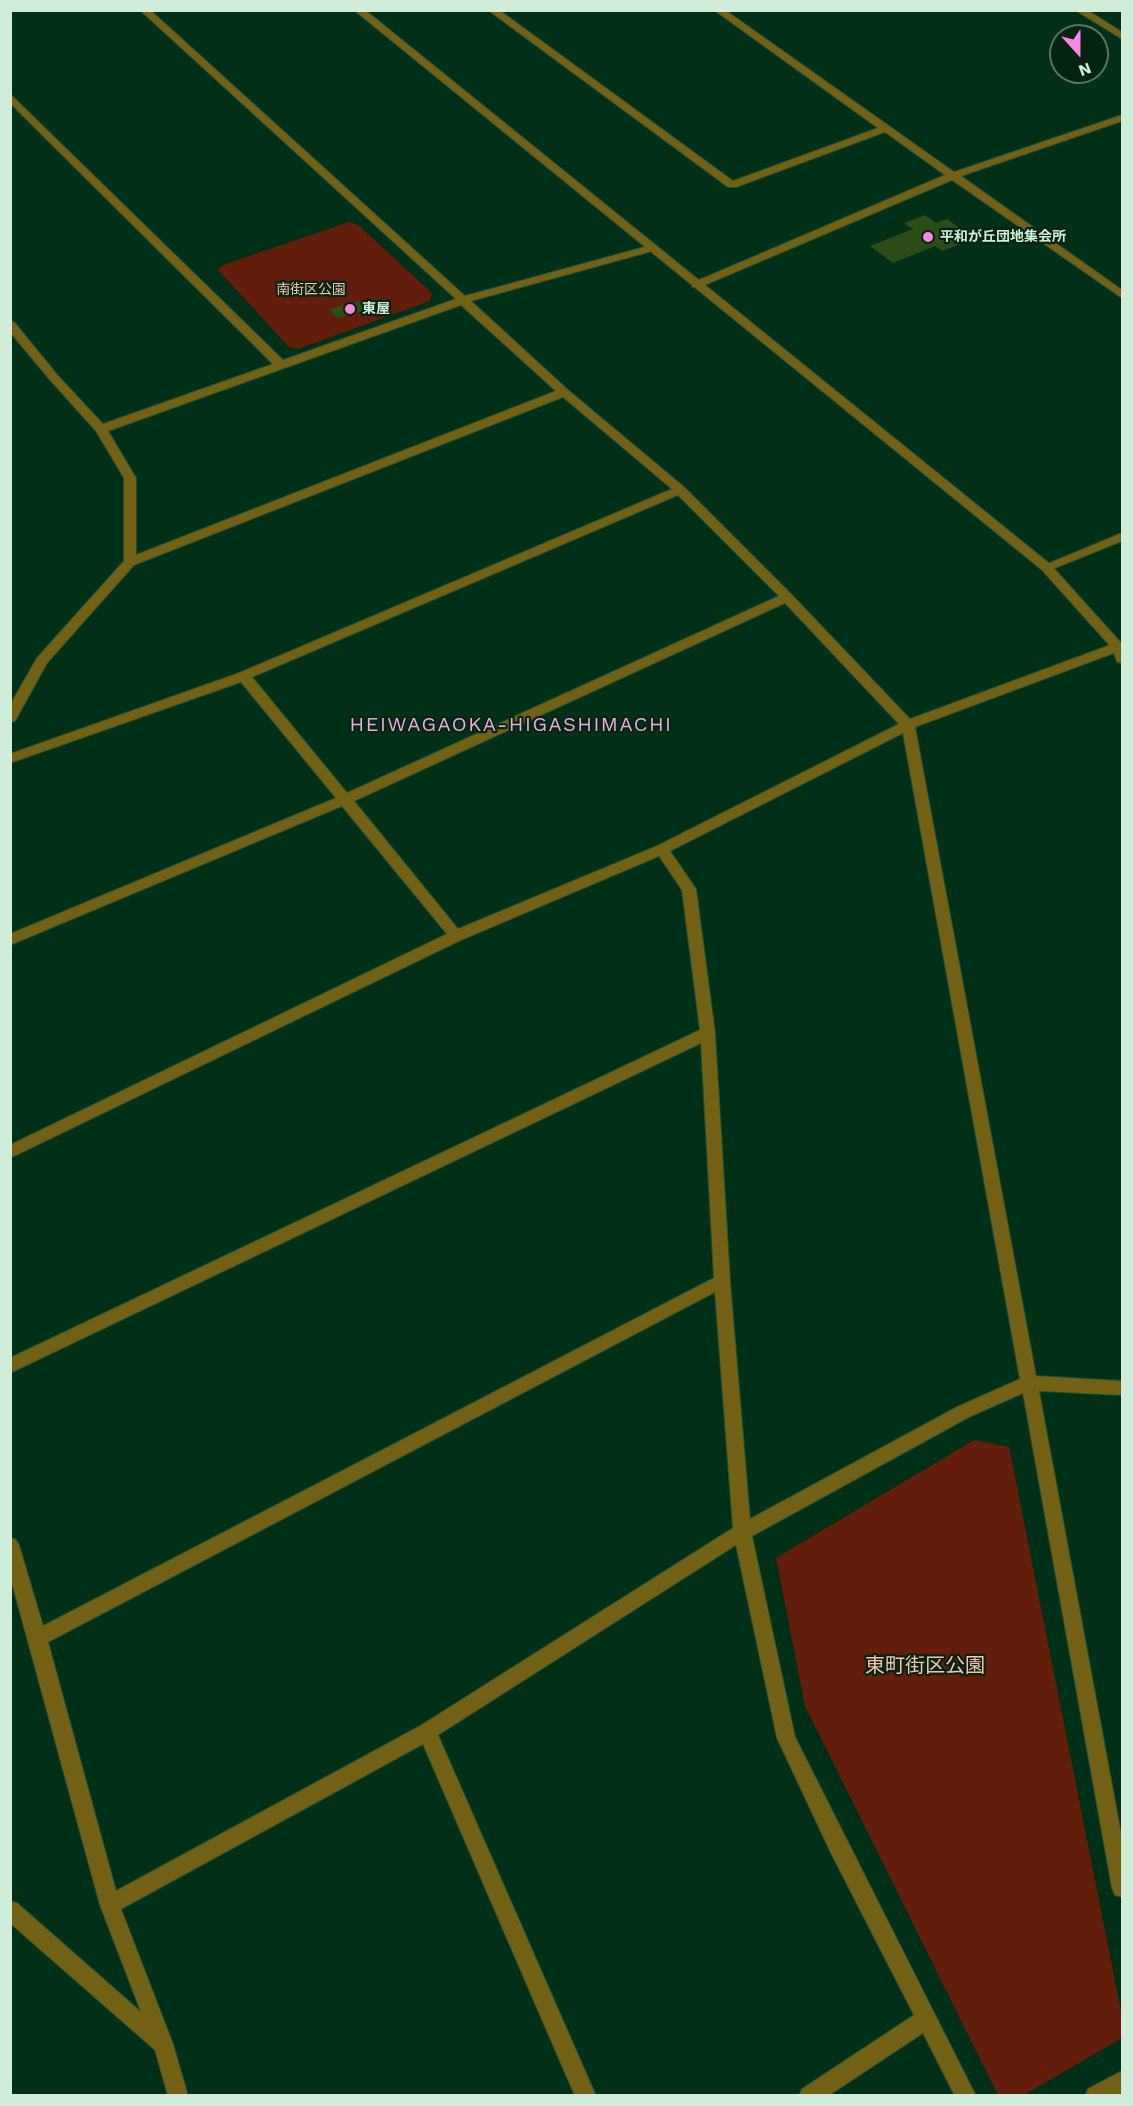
<!DOCTYPE html>
<meta charset="utf-8">
<style>
body{margin:0}
#map{position:relative;width:1133px;height:2106px;overflow:hidden;background:#003017;font-family:"Work Sans",sans-serif}
canvas{display:block}
.frame{position:absolute;inset:0;border:12px solid #cfedd8;pointer-events:none}
.north{position:absolute;left:1049px;top:24px;width:60px;height:60px;box-sizing:border-box;background:#042412;border:2px solid #557461;border-radius:50%;rotate:159deg;font-size:16px;font-weight:700;line-height:24px;text-align:center;color:#cfedd8}
.north::after{content:'';display:block;margin:auto;width:21px;height:27px;background:#fb86e5;clip-path:polygon(50% 0,100% 100%,50% 72%,0 100%)}
</style>
<div id="map">
<canvas width="1133" height="2106"></canvas>
<div class="frame"></div>
<div class="north">N</div>
</div>
<script>
const ctx = document.querySelector('canvas').getContext('2d');
ctx.lineJoin = 'round';
function fill(path, color) { ctx.fillStyle = color; ctx.fill(path, 'evenodd'); }
const poly = rows => new Path2D(rows.map(r => 'M' + r).join(''));
function stroke(path, color, width, dash) { ctx.strokeStyle = color; ctx.lineWidth = width; ctx.lineCap = dash ? 'butt' : 'round'; ctx.setLineDash(dash || []); ctx.stroke(path); }
function write(font, color, halo, rows, align = 'center') {
  ctx.font = font + ' "Work Sans","Noto Sans JP",sans-serif'; ctx.lineWidth = 4.5; ctx.setLineDash([]); ctx.textBaseline = 'middle'; ctx.strokeStyle = halo; ctx.fillStyle = color; for (const [text, x, y, turn = 0] of rows) {
    ctx.save(); ctx.translate(x, y); ctx.rotate((+turn || 0) * Math.PI / 180); ctx.textAlign = isNaN(turn) ? turn : align; if (halo) ctx.strokeText(text, 0, 0); ctx.fillText(text, 0, 0); ctx.restore();
  }
}
const green = poly([
 [349,222,358,225,432,293,430,301,298,349,289,347,218,270,223,265],
 [974,1440,1009,1447,1122,2016,1122,2038,1024,2095,998,2095,805,1706,776,1558]
]);
const building = poly([
 [925,215,936,223,947,219,969,235,958,239,963,243,942,251,935,246,893,263,870,246,913,229,904,223],
 [363,300,370,309,337,318,329,309]
]);
const minor = poly([
 [140,10,150,10,465,296,648,246,656,246,656,250,471,301,568,390,684,487,791,594,910,719,1113,644,1122,644,1122,650,915,727,1036,1376,1122,1381,1122,1395,1039,1391,1122,1839,1122,1897,1115,1895,1112,1888,1023,1393,969,1417,752,1536,795,1737,976,2096,955,2096,923,2033,828,2096,799,2096,802,2089,914,2015,831,1853,777,1738,736,1545,438,1735,596,2096,575,2096,423,1744,121,1909,173,2044,188,2096,168,2096,155,2050,10,1923,10,1901,17,1903,141,2012,100,1905,10,1576,10,1537,16,1540,19,1545,43,1626,714,1278,701,1043,10,1373,10,1358,700,1030,682,890,659,856,461,940,10,1158,10,1145,447,934,342,806,10,945,10,934,336,798,241,682,10,763,10,754,239,673,672,489,563,397,134,565,47,663,15,721,10,722,10,705,37,658,124,561,124,478,96,431,51,381,10,332,10,321,14,322,59,377,103,424,273,364,10,103,10,94,283,360,456,299,140,10],
 [461,305,556,391,136,555,136,478,108,431,461,305],
 [678,495,779,596,347,793,252,677,678,495],
 [785,603,899,724,657,846,458,929,354,801,785,603],
 [903,733,1020,1379,957,1407,750,1519,730,1281,715,1033,696,889,670,851,903,733],
 [715,1292,733,1528,420,1726,116,1891,48,1642,715,1292],
 [488,10,499,10,733,181,878,128,714,10,725,10,954,172,1122,115,1122,121,961,176,1122,290,1122,298,952,180,700,287,692,287,692,283,945,175,885,132,736,187,728,187,488,10],
 [1075,10,1087,10,1122,32,1122,39,1075,10],
 [1122,533,1122,541,1050,570,1042,570,1040,567,1122,533],
 [1122,2071,1122,2092,1116,2096,1085,2096,1088,2089,1122,2071]
]);
const tertiary = poly([
 [354,10,365,10,1050,564,1122,644,1122,663,1117,662,1112,648,1042,570,354,10]
]);
const markers = [
 [928,237,6,"#fb86e5"],
 [350,309,6,"#fb86e5"]
];
const farPoinames = [
 ["平和が丘団地集会所",940,237],
 ["東屋",362,309]
];
const farParknames = [
 ["南街区公園",311,290]
];
const quarterNames = [
 ["HEIWAGAOKA-HIGASHIMACHI",511,725]
];
const nearParknames = [
 ["東町街区公園",925,1666]
];
fill(green, '#621d0b');
fill(building, '#2c4c17');
stroke(minor, '#214e36', 2);
stroke(tertiary, '#214e36', 2);
fill(minor, '#726014');
fill(tertiary, '#726014');
for (const [x, y, r, color] of markers) { const dot = new Path2D(); dot.arc(x, y, r, 0, 2 * Math.PI); ctx.fillStyle = color; ctx.fill(dot); stroke(dot, '#042412', 2); }
write('bold 14px', '#cfedd8', '#042412', farPoinames, 'left');
write('14px', '#fac0b1', '#042412', farParknames);
ctx.letterSpacing = '1.5px';
write('20px', '#ecabdd', '#042412', quarterNames);
ctx.letterSpacing = '0px';
write('20px', '#fac0b1', '#042412', nearParknames);
</script>
